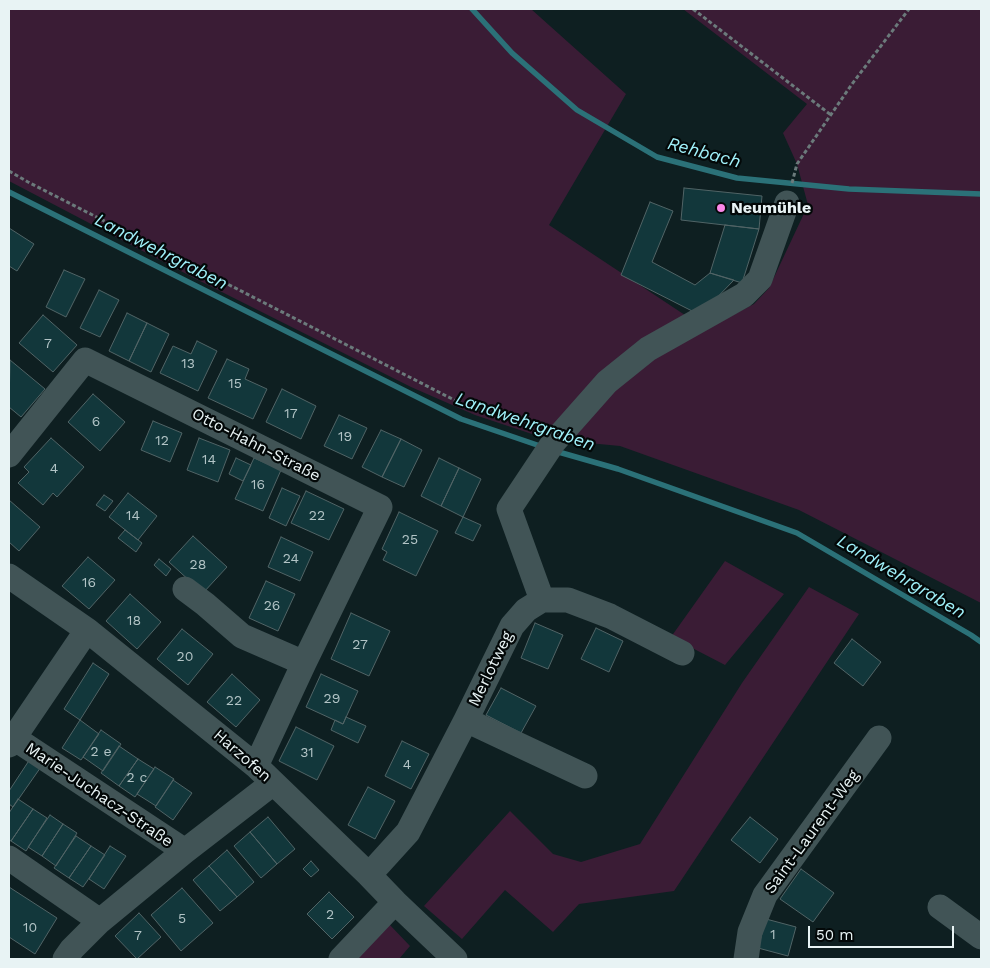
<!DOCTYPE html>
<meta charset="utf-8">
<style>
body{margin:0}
#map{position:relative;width:990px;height:968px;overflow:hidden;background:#0e1f21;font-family:"Work Sans",sans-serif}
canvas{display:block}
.frame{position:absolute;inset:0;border:10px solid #e8f3f4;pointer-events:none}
.scale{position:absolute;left:808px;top:926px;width:146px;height:22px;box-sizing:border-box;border:2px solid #e8f3f4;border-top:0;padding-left:6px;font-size:15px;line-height:18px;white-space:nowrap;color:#e8f3f4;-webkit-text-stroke:4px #030808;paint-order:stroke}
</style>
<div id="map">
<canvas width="990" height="968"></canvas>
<div class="frame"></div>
<div class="scale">50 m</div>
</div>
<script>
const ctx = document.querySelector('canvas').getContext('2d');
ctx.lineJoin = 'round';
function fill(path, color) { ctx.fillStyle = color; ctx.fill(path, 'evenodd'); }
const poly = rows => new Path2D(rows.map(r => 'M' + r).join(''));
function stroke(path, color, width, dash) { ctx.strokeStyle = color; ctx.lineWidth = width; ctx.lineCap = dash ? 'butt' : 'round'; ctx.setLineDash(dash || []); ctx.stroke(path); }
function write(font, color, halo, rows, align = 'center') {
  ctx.font = font + ' "Work Sans",sans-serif'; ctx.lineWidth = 4.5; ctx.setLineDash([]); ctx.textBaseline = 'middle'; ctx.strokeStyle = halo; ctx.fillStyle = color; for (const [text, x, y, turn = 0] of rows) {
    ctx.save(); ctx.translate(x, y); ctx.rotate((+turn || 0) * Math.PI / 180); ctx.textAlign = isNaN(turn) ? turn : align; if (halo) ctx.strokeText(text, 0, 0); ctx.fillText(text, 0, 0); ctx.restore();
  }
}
const green = poly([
 [9,9,531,9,626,94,549,225,706,329,754,304,769,288,808,205,797,164,783,133,807,104,683,9,981,9,981,603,799,510,620,446,547,439,475,415,411,387,196,279,9,181],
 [725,561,784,594,725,665,671,637],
 [809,587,859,614,674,891,579,904,553,932,505,890,462,939,424,906,510,811,553,854,581,862,640,844,742,683],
 [389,924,410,946,399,959,357,959]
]);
const stream = poly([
 [472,9,512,53,577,110,657,157,737,178,849,189,981,194],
 [9,192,461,419,543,447],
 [555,451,618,469,797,533,971,635,981,642]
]);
const building = poly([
 [684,188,762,196,759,229,681,220,684,188],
 [650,202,673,211,652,262,695,285,710,273,734,280,700,315,621,275,650,202],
 [725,225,759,229,742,283,710,273,725,225],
 [9,228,34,244,17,271,9,266,9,228],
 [64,270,85,279,66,317,46,307,64,270],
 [99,290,119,300,100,337,80,328,99,290],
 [127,313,147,323,129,361,109,351,127,313],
 [43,315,77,345,53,372,19,343,43,315],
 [147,323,169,334,151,372,129,361,147,323],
 [197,341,217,351,198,391,160,373,173,346,191,354,197,341],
 [227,359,249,369,245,379,267,389,253,419,208,398,227,359],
 [10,360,45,389,21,417,9,407,10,360],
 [282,389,316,406,301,439,266,422,282,389],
 [93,394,125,422,100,451,68,422,93,394],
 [339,415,367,428,352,459,324,446,339,415],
 [153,421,182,433,170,462,141,450,153,421],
 [381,430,401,439,382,477,362,467,381,430],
 [51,438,84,467,57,497,53,493,43,505,18,483,29,472,24,467,51,438],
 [199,438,230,450,218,482,187,470,199,438],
 [401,439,422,450,404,487,382,477,401,439],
 [236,458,251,465,243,481,229,474,236,458],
 [254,458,281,470,263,511,235,499,254,458],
 [439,458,459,468,441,506,421,496,439,458],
 [459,468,481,479,463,517,441,506,459,468],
 [282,488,300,496,286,526,269,518,282,488],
 [306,491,344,509,329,540,291,523,306,491],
 [128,493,157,516,138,540,109,517,128,493],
 [104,495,113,501,105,511,96,505,104,495],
 [9,500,40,527,19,551,9,542,9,500],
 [399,512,438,531,416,576,383,560,387,552,382,549,399,512],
 [463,517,481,525,473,541,455,533,463,517],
 [125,530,142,543,136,552,118,538,125,530],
 [193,536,227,567,203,593,169,562,193,536],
 [281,537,313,552,300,581,268,567,281,537],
 [88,557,115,580,89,609,62,586,88,557],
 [159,559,171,569,166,576,154,565,159,559],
 [266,581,295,594,278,631,249,618,266,581],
 [130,594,161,622,137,649,106,621,130,594],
 [351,613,390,631,369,676,331,659,351,613],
 [535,623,563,635,548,669,521,658,535,623],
 [596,628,623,641,609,672,581,659,596,628],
 [182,629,213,654,188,685,157,659,182,629],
 [852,639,881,662,863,686,834,663,852,639],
 [93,663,109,674,80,720,64,709,93,663],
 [232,674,260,700,236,727,207,702,232,674],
 [321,674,358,691,343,724,306,707,321,674],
 [501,688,536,706,521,733,486,715,501,688],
 [346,717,366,726,358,743,331,730,335,720,343,724,346,717],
 [80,720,99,734,81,760,62,748,80,720],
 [296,727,334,746,317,780,279,761,296,727],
 [101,730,121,744,103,771,83,757,101,730],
 [402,741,429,754,411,789,385,776,402,741],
 [119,746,138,759,119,786,101,773,119,746],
 [32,756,43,764,13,807,9,804,9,791,32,756],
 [138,759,154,769,135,797,119,786,138,759],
 [155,767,174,779,156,806,137,794,155,767],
 [173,780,192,793,173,820,155,807,173,780],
 [368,787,395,801,375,839,348,825,368,787],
 [18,799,33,809,11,841,9,840,9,813,18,799],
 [33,809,47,818,26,851,11,841,33,809],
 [50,815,63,824,42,856,28,847,50,815],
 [268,817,295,849,277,864,250,832,268,817],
 [750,817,778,839,760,863,731,840,750,817],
 [63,824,77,833,56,866,42,856,63,824],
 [250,832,277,864,261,878,234,846,250,832],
 [76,836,91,846,69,878,54,868,76,836],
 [91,846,105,855,83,887,69,878,91,846],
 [110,846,126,856,104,889,89,879,110,846],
 [227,850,254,882,237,897,209,866,227,850],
 [311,861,319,870,311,877,303,869,311,861],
 [209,866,237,897,220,911,193,880,209,866],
 [801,869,834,893,813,922,780,899,801,869],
 [9,887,57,918,35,954,9,937,9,887],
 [182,888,213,923,181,951,151,915,182,888],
 [329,892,354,917,332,939,307,914,329,892],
 [139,913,161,937,137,959,115,936,139,913],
 [766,919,796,927,788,956,758,948,766,919]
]);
const path = poly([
 [693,9,831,115],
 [9,171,28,182,466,406,539,426],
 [792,183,797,164,852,84,909,9]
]);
const minor = poly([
 [9,455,85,360,380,507,304,663,256,766],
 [9,576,87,630,256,766,369,875,395,902,455,959],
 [185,589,205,604,242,636,304,663],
 [542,600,509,509,553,443,607,382,648,349,744,295,760,279,787,203],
 [466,720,585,776],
 [14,738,185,851],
 [9,745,87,630],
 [9,858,100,921],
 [369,875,408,832,466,720,512,626,526,610,542,600,568,600,610,616,682,653],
 [940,907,981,937],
 [65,959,72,949,100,921,185,851,273,783],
 [341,959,395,902],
 [746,959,750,932,765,895,879,738]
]);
const markers = [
 [721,208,5,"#f987e8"]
];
const numberNames = [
 ["7",48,344],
 ["13",188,364],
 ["15",235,384],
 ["17",291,414],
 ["6",96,422],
 ["19",345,437],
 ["12",162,441],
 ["14",209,460],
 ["4",54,469],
 ["16",258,485],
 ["14",133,516],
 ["22",317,516],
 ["25",410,540],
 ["24",291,559],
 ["28",198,565],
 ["16",89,583],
 ["26",272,606],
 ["18",134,621],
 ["27",360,645],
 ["20",185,657],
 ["29",332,699],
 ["22",234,701],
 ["2 e",101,752],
 ["31",307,753],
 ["4",407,765],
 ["2 c",137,778],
 ["2",330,915],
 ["5",182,919],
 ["10",30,928],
 ["1",773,935],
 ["7",138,936]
];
const poiNames = [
 ["Neumühle",731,208]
];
const streetNames = [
 ["Otto-Hahn-Straße",256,445,27],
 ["Merlotweg",491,669,-64],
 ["Harzofen",242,756,41],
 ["Marie-Juchacz-Straße",99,795,34],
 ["Saint-Laurent-Weg",812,832,-54]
];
const waterNames = [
 ["Rehbach",704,153,15],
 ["Landwehrgraben",161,252,27],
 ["Landwehrgraben",525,422,19],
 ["Landwehrgraben",901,577,31]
];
fill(green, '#3a1c35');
stroke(stream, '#2b7178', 5.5);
fill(building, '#12373b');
stroke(building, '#516466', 1);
stroke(path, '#6b7a7b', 3, [4, 2.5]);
stroke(minor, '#415456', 25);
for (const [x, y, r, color] of markers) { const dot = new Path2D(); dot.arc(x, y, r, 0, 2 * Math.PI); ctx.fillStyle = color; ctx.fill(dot); stroke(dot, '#030808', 2); }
write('14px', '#b2c4c6', null, numberNames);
write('bold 16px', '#e8f3f4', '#030808', poiNames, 'left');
write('16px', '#e8f3f4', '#030808', streetNames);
write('italic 18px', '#a0f1fa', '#030808', waterNames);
</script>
